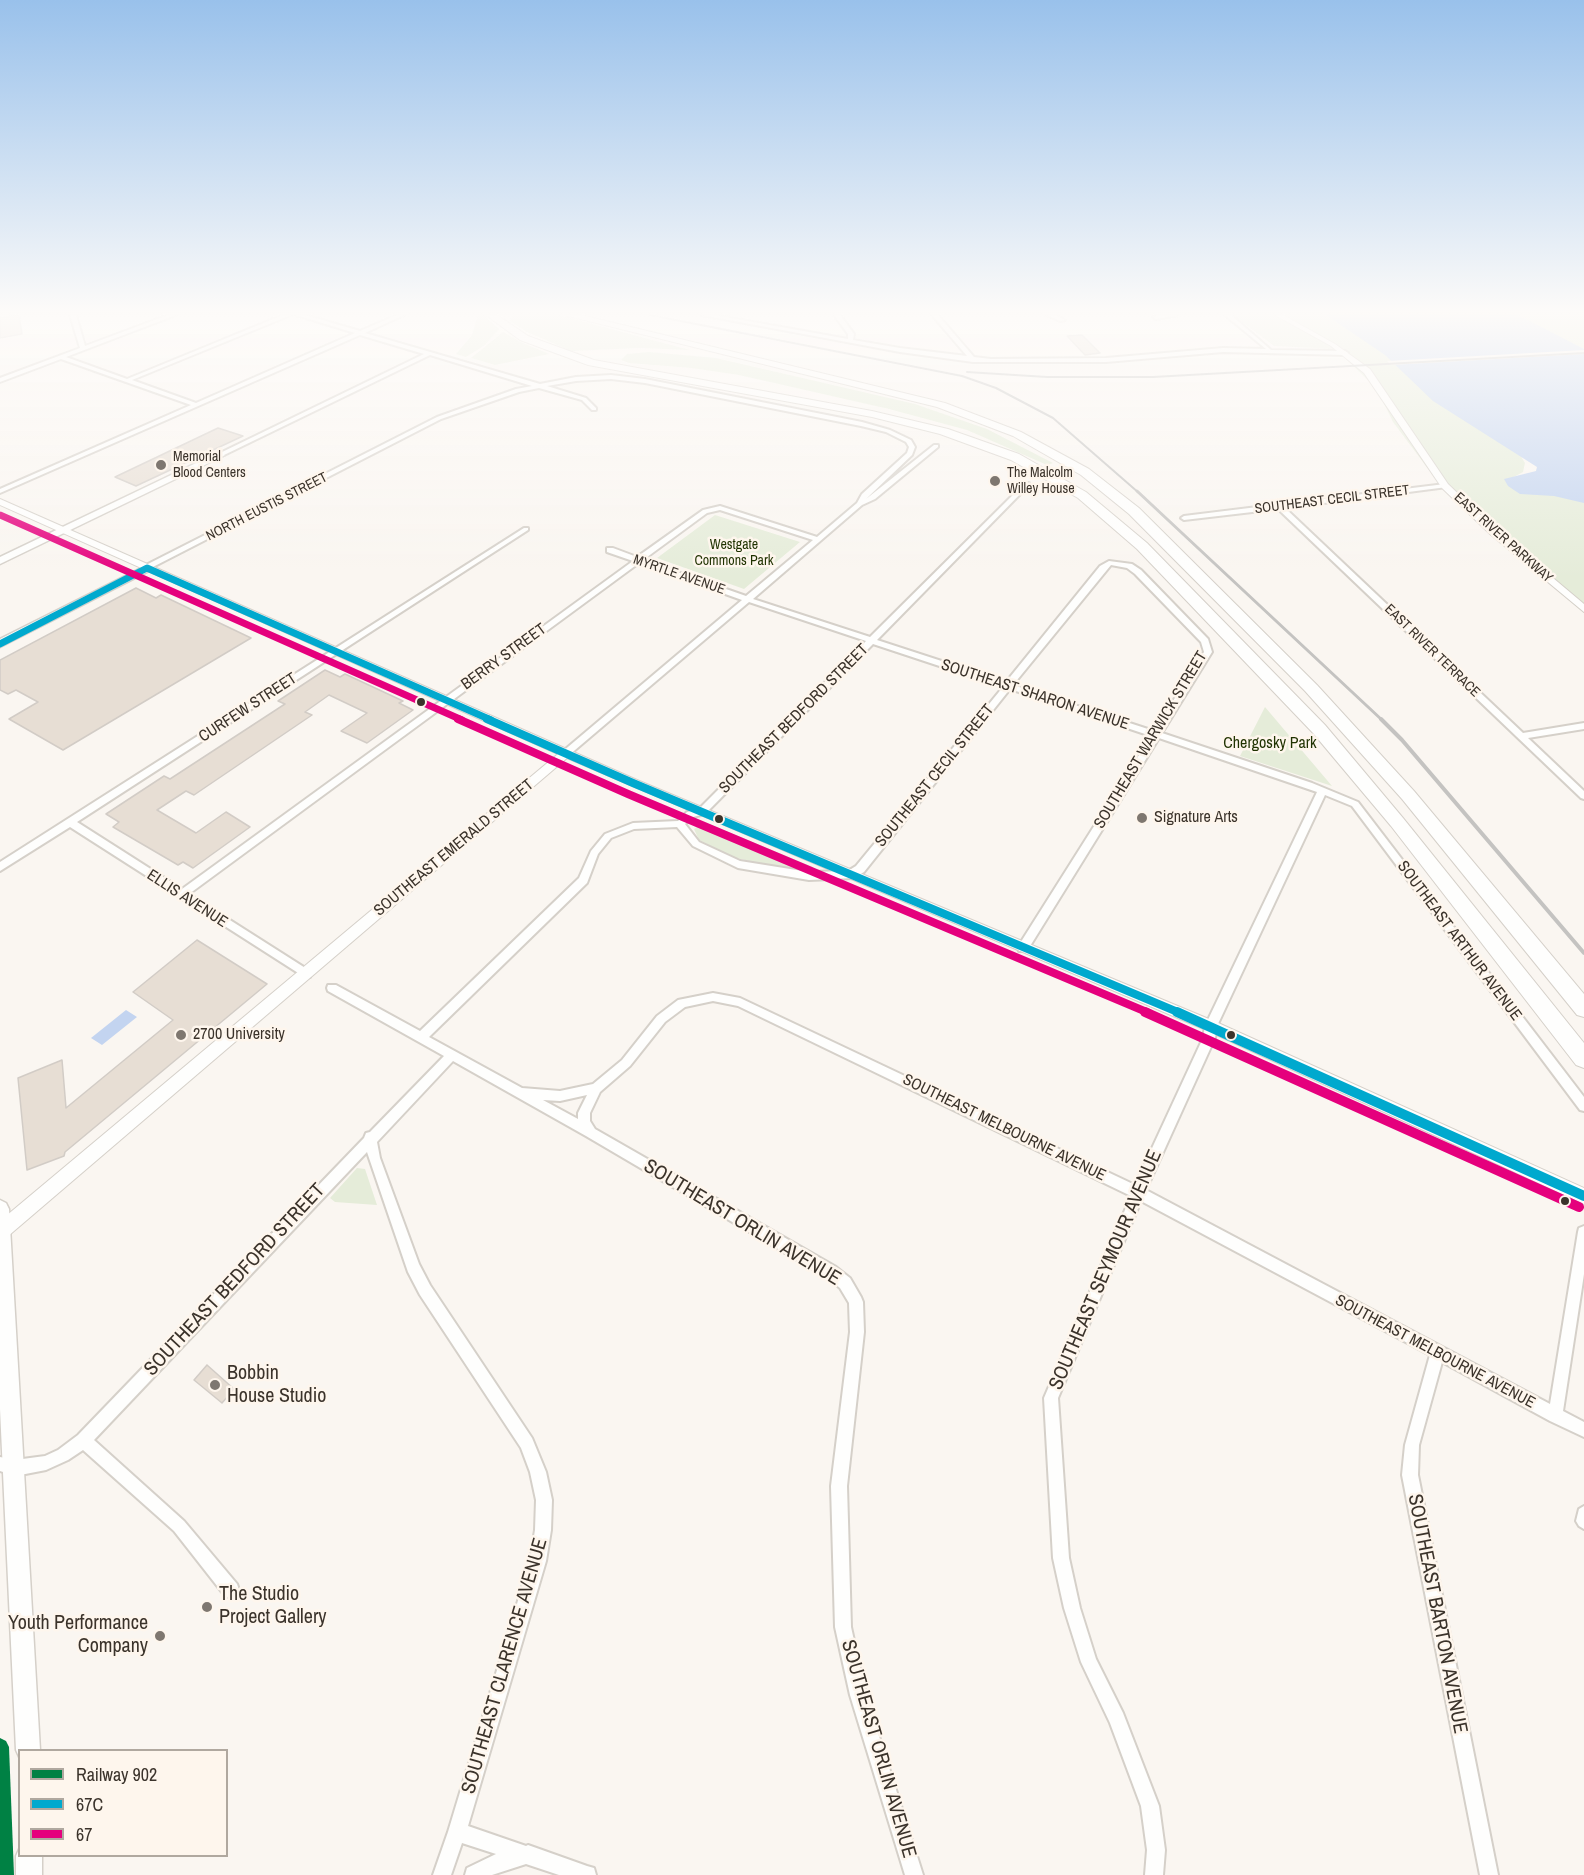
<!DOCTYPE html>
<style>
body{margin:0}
#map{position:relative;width:1584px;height:1875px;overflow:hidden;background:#faf6f1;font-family:"Archivo Narrow",sans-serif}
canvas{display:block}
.legend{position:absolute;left:18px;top:1749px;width:210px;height:108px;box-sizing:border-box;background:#fef6ed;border:2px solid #b0a89f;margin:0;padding:8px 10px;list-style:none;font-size:18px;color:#3b332b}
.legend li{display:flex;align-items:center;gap:12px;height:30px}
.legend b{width:30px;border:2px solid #b0a89f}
</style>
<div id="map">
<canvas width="1584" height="1875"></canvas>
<ul class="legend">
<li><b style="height:8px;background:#008144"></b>Railway 902</li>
<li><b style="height:8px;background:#00a9ce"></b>67C</li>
<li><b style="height:8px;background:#e5007d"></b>67</li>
</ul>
</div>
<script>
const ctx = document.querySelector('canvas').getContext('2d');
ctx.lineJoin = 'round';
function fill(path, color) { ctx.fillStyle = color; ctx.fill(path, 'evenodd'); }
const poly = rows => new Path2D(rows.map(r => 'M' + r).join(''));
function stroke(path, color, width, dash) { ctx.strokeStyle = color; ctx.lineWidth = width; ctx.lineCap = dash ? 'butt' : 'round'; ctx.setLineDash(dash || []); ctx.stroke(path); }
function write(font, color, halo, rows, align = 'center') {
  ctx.font = font + ' "Archivo Narrow",sans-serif'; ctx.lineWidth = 5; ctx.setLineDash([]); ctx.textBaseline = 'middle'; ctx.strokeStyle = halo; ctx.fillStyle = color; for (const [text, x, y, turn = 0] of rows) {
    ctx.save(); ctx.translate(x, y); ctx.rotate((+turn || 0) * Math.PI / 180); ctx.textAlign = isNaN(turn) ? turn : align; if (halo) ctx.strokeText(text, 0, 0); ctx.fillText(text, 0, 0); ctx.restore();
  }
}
const green = poly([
 [478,315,483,315,499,329,485,345,466,357,456,354,472,335],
 [512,315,559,315,690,350,640,348,571,351,527,332,510,321],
 [1233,315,1329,315,1388,354,1519,453,1525,463,1523,472,1510,479,1584,500,1584,613,1482,527,1437,481,1393,422,1377,389,1344,357,1334,349,1274,346],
 [1518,315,1584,315,1584,349,1550,333],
 [503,332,521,342,549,354,495,365,471,358],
 [649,352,716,358,915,404,987,429,1053,463,1047,465,967,430,889,409,739,375,691,368,629,363,621,360,627,354],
 [715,515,800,542,744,589,657,558],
 [1265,707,1332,786,1240,756],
 [702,824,709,824,813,867,810,871,792,871,732,857,699,840,694,829],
 [357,1168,365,1169,377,1205,335,1202,330,1198]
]);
const water = poly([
 [1326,315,1518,315,1584,349,1584,503,1554,496,1520,494,1508,486,1504,479,1536,471,1537,467,1433,401,1385,355],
 [126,1010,137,1017,102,1045,91,1038]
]);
const pier = poly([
 [1584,350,1584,354,1391,365,1387,361]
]);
const building = poly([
 [19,315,22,334,0,338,0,318,19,315],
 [1082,335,1100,353,1085,355,1067,336,1082,335],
 [218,428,243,436,136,486,115,477,218,428],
 [136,588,156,598,161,595,251,638,63,750,9,719,38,702,16,690,8,694,0,690,0,660,136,588],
 [325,670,340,677,345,674,403,701,399,703,413,710,367,743,341,731,367,713,329,695,305,712,312,715,194,795,186,791,157,810,196,833,226,812,250,827,193,868,183,862,178,865,113,827,119,822,106,814,164,776,170,779,285,704,278,701,325,670],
 [197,940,267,984,65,1152,64,1156,27,1170,18,1078,62,1060,66,1108,173,1020,133,992,197,940],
 [207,1365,234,1389,222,1403,194,1380,207,1365]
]);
const minor = poly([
 [70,315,76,315,85,346,168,315,176,315,66,357,127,379,283,315,291,315,132,380,196,403,355,333,296,315,305,315,360,331,397,315,404,315,365,333,540,384,576,377,611,375,645,379,862,422,890,430,911,440,915,447,912,455,866,499,934,445,938,445,938,447,875,499,862,505,753,599,870,637,1025,483,1029,483,1029,485,877,640,1006,682,1100,566,1109,561,1132,564,1141,570,1208,639,1212,652,1162,733,1312,783,1358,802,1584,1097,1584,1111,1580,1110,1352,806,1325,795,1217,1026,1215,1038,1146,1190,1550,1404,1578,1232,1579,1228,1584,1226,1584,1274,1563,1411,1584,1422,1584,1437,1550,1421,1442,1362,1419,1445,1418,1475,1498,1875,1480,1875,1402,1475,1405,1445,1430,1355,1141,1201,1058,1398,1069,1558,1080,1608,1096,1659,1123,1713,1159,1806,1165,1850,1163,1875,1145,1875,1147,1850,1141,1806,1110,1723,1081,1662,1064,1608,1053,1558,1044,1398,1131,1196,738,1006,713,1001,685,1007,665,1022,630,1066,600,1092,590,1113,590,1121,595,1129,836,1267,850,1278,861,1297,863,1302,864,1332,847,1486,851,1627,866,1695,923,1875,905,1875,850,1695,835,1627,831,1486,850,1332,849,1303,840,1288,826,1277,586,1136,453,1061,377,1142,380,1158,419,1264,430,1285,532,1438,546,1472,552,1500,551,1530,546,1561,468,1826,526,1846,528,1845,587,1866,594,1868,596,1875,559,1875,526,1864,492,1875,465,1875,467,1868,496,1854,462,1843,451,1875,433,1875,448,1832,530,1561,535,1530,536,1500,530,1472,521,1448,420,1295,408,1272,367,1152,94,1440,184,1521,237,1584,239,1590,237,1596,231,1598,225,1596,174,1531,83,1450,68,1460,46,1470,15,1476,0,1471,0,1457,15,1460,45,1456,58,1450,78,1435,364,1138,366,1133,370,1132,444,1056,328,991,327,988,328,985,336,985,420,1031,579,878,591,851,605,834,633,823,678,821,687,812,699,809,866,641,749,602,568,756,562,756,562,752,742,600,639,563,189,894,310,971,311,974,310,977,306,978,70,827,0,871,0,862,524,528,528,528,528,530,77,822,182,889,633,561,607,552,607,548,613,548,637,557,703,510,720,506,817,537,857,503,862,494,907,453,909,447,906,442,886,432,861,426,645,383,611,379,576,381,547,386,586,398,596,408,596,410,592,410,582,400,539,388,519,392,441,419,147,570,144,570,144,566,437,417,516,389,532,386,430,355,222,456,218,456,218,454,424,354,360,335,0,493,0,489,191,405,61,359,0,382,0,378,80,348,70,315],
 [720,510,813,540,746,596,643,560,707,513,720,510],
 [1111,565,1127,568,1135,574,1201,642,1204,652,1154,731,1013,685,1111,565],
 [873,644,1003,687,856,866,848,871,809,872,740,861,699,842,685,824,693,817,705,814,873,644],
 [1010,689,1151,736,1019,945,1018,948,1019,951,1027,951,1159,738,1317,792,1205,1026,1203,1038,1135,1185,740,998,713,993,678,1000,657,1016,622,1060,593,1084,560,1091,522,1088,429,1037,587,883,598,854,611,838,634,829,677,827,693,846,738,868,809,880,854,878,864,872,1010,689],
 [587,1095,578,1113,578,1119,543,1100,560,1101,587,1095],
 [702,315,714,315,848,339,848,334,834,315,840,315,854,334,853,340,900,348,967,356,932,315,938,315,974,357,991,359,1106,358,1223,348,1266,349,1225,315,1231,315,1271,350,1345,351,1348,353,1345,355,1223,352,1106,362,973,362,900,352,702,315],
 [1047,315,1055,315,1065,320,1060,321,1047,315],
 [1160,315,1178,315,1156,319,1153,317,1160,315],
 [1445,484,1447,485,1447,487,1285,508,1523,733,1584,723,1584,729,1528,738,1584,791,1584,799,1581,798,1278,509,1184,520,1181,518,1184,516,1445,484],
 [1584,1506,1584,1529,1579,1526,1576,1521,1579,1509,1584,1506]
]);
const tertiary = poly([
 [1275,315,1283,315,1335,344,1370,369,1448,484,1496,530,1584,604,1584,612,1490,534,1442,488,1364,373,1331,346,1275,315],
 [0,499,637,780,1216,1022,1584,1188,1584,1204,1206,1030,567,758,7,1237,0,1239,0,1221,558,754,0,505,0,499]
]);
const secondary = poly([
 [217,453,225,455,0,564,0,557,217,453],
 [147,565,152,568,151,570,0,647,0,639,147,565],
 [0,1200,6,1203,9,1209,40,1750,20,1750,20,1759,16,1750,0,1409,0,1200],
 [20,1847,20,1856,42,1856,42,1875,16,1875,16,1856,20,1847]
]);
const motorway = poly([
 [486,315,497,315,528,336,594,360,872,411,948,429,1019,454,1086,492,1147,543,1325,725,1403,818,1584,1043,1584,1068,1576,1065,1391,826,1313,733,1137,549,1078,498,1011,460,940,434,872,417,588,365,520,340,486,315],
 [564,315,581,315,945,403,1021,432,1089,469,1139,508,1317,685,1414,791,1584,994,1584,1017,1577,1015,1402,799,1305,691,1129,514,1081,475,1013,436,937,407,564,315]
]);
const railFar2 = poly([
 [650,315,962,376,996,388,1053,418,1139,493],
 [967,372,1047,377,1153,377,1584,353]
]);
const railFar1 = poly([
 [1137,491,1382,720]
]);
const rail = poly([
 [1381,719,1402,740,1584,953]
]);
const bus1Far2 = poly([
 [0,644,147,568,491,720]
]);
const bus1Far1 = poly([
 [487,719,633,783,1180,1013]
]);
const bus1 = poly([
 [1177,1012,1584,1196]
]);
const bus2Far2 = poly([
 [0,515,462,720]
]);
const bus2Far1 = poly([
 [458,719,628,794,1149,1013]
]);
const bus2 = poly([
 [1145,1012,1579,1207]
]);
const rail1 = poly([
 [0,1738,6,1741,9,1747,14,1875,0,1875,0,1738]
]);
const markers = [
 [161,465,6,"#7e7770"],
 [995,481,6,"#7e7770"],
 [421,702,5,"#3b332b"],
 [1142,818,6,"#7e7770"],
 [719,819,5,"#3b332b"],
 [181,1035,6,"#7e7770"],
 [1231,1035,5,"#3b332b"],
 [1565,1201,5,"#3b332b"],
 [215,1385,6,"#7e7770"],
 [207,1607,6,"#7e7770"],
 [160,1636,6,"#7e7770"]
];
const farPoinames = [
 ["Memorial",173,457],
 ["Blood Centers",173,473],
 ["The Malcolm",1007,473],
 ["Willey House",1007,489]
];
const farStreetnames = [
 ["SOUTHEAST CECIL STREET",1332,500,-7],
 ["NORTH EUSTIS STREET",267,507,-27],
 ["EAST RIVER PARKWAY",1503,538,42],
 ["MYRTLE AVENUE",679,575,19],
 ["EAST RIVER TERRACE",1432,651,44]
];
const farParknames = [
 ["Westgate",734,545],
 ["Commons Park",734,561]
];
const streetNames = [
 ["BERRY STREET",504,657,-36],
 ["SOUTHEAST SHARON AVENUE",1035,695,18],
 ["CURFEW STREET",248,708,-33],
 ["SOUTHEAST BEDFORD STREET",794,719,-45],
 ["SOUTHEAST WARWICK STREET",1151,740,-59],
 ["SOUTHEAST CECIL STREET",935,776,-51],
 ["SOUTHEAST EMERALD STREET",454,848,-40],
 ["ELLIS AVENUE",187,899,33],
 ["SOUTHEAST ARTHUR AVENUE",1459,941,53],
 ["SOUTHEAST MELBOURNE AVENUE",1004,1128,26],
 ["SOUTHEAST MELBOURNE AVENUE",1435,1352,28]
];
const parkNames = [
 ["Chergosky Park",1270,744]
];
const poiNames = [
 ["Signature Arts",1154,818],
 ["2700 University",193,1035]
];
const nearStreetnames = [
 ["SOUTHEAST ORLIN AVENUE",742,1223,31],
 ["SOUTHEAST SEYMOUR AVENUE",1106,1270,-67],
 ["SOUTHEAST BEDFORD STREET",235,1280,-47],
 ["SOUTHEAST BARTON AVENUE",1437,1614,79],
 ["SOUTHEAST CLARENCE AVENUE",505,1666,-74],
 ["SOUTHEAST ORLIN AVENUE",878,1749,74]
];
const nearPoinames = [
 ["Bobbin",227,1374],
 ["House Studio",227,1397],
 ["The Studio",219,1595],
 ["Project Gallery",219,1618],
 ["Youth Performance",148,1624,"right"],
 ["Company",148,1647,"right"]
];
fill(green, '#e5ecd9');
fill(water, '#c3d4f0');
fill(pier, '#faf6f1');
fill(building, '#e7ded4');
stroke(building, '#d2ccc6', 1.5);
stroke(minor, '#d5d0c9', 4);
stroke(tertiary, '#d5d0c9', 2);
stroke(secondary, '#d5d0c9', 3);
stroke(motorway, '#d5d0c9', 2);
fill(minor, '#fefefd');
fill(tertiary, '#fefefd');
fill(secondary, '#fefefd');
fill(motorway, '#fefefd');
stroke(railFar2, '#c4c3c1', 2);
stroke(railFar1, '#c4c3c1', 3);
stroke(rail, '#c4c3c1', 4);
stroke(bus1Far2, '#00a9ce', 7);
stroke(bus1Far1, '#00a9ce', 8);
stroke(bus1, '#00a9ce', 10);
stroke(bus2Far2, '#e5007d', 7);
stroke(bus2Far1, '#e5007d', 8);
stroke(bus2, '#e5007d', 10);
fill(rail1, '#008144');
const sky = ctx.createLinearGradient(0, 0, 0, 578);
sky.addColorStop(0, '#99c1eb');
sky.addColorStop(0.54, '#fdfbf9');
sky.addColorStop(1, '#fdfbf900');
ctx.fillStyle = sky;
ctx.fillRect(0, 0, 1584, 578);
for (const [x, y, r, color] of markers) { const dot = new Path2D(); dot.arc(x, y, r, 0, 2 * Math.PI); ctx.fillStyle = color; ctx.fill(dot); stroke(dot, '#fef6ed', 2); }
write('14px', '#3b332b', '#fef6ed', farPoinames, 'left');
write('14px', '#3b332b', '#fef6ed', farStreetnames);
write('14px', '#1f3200', '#fef6ed', farParknames);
write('16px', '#3b332b', '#fef6ed', streetNames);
write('16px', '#1f3200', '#fef6ed', parkNames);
write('16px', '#3b332b', '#fef6ed', poiNames, 'left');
write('20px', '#3b332b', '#fef6ed', nearStreetnames);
write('20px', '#3b332b', '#fef6ed', nearPoinames, 'left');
</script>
